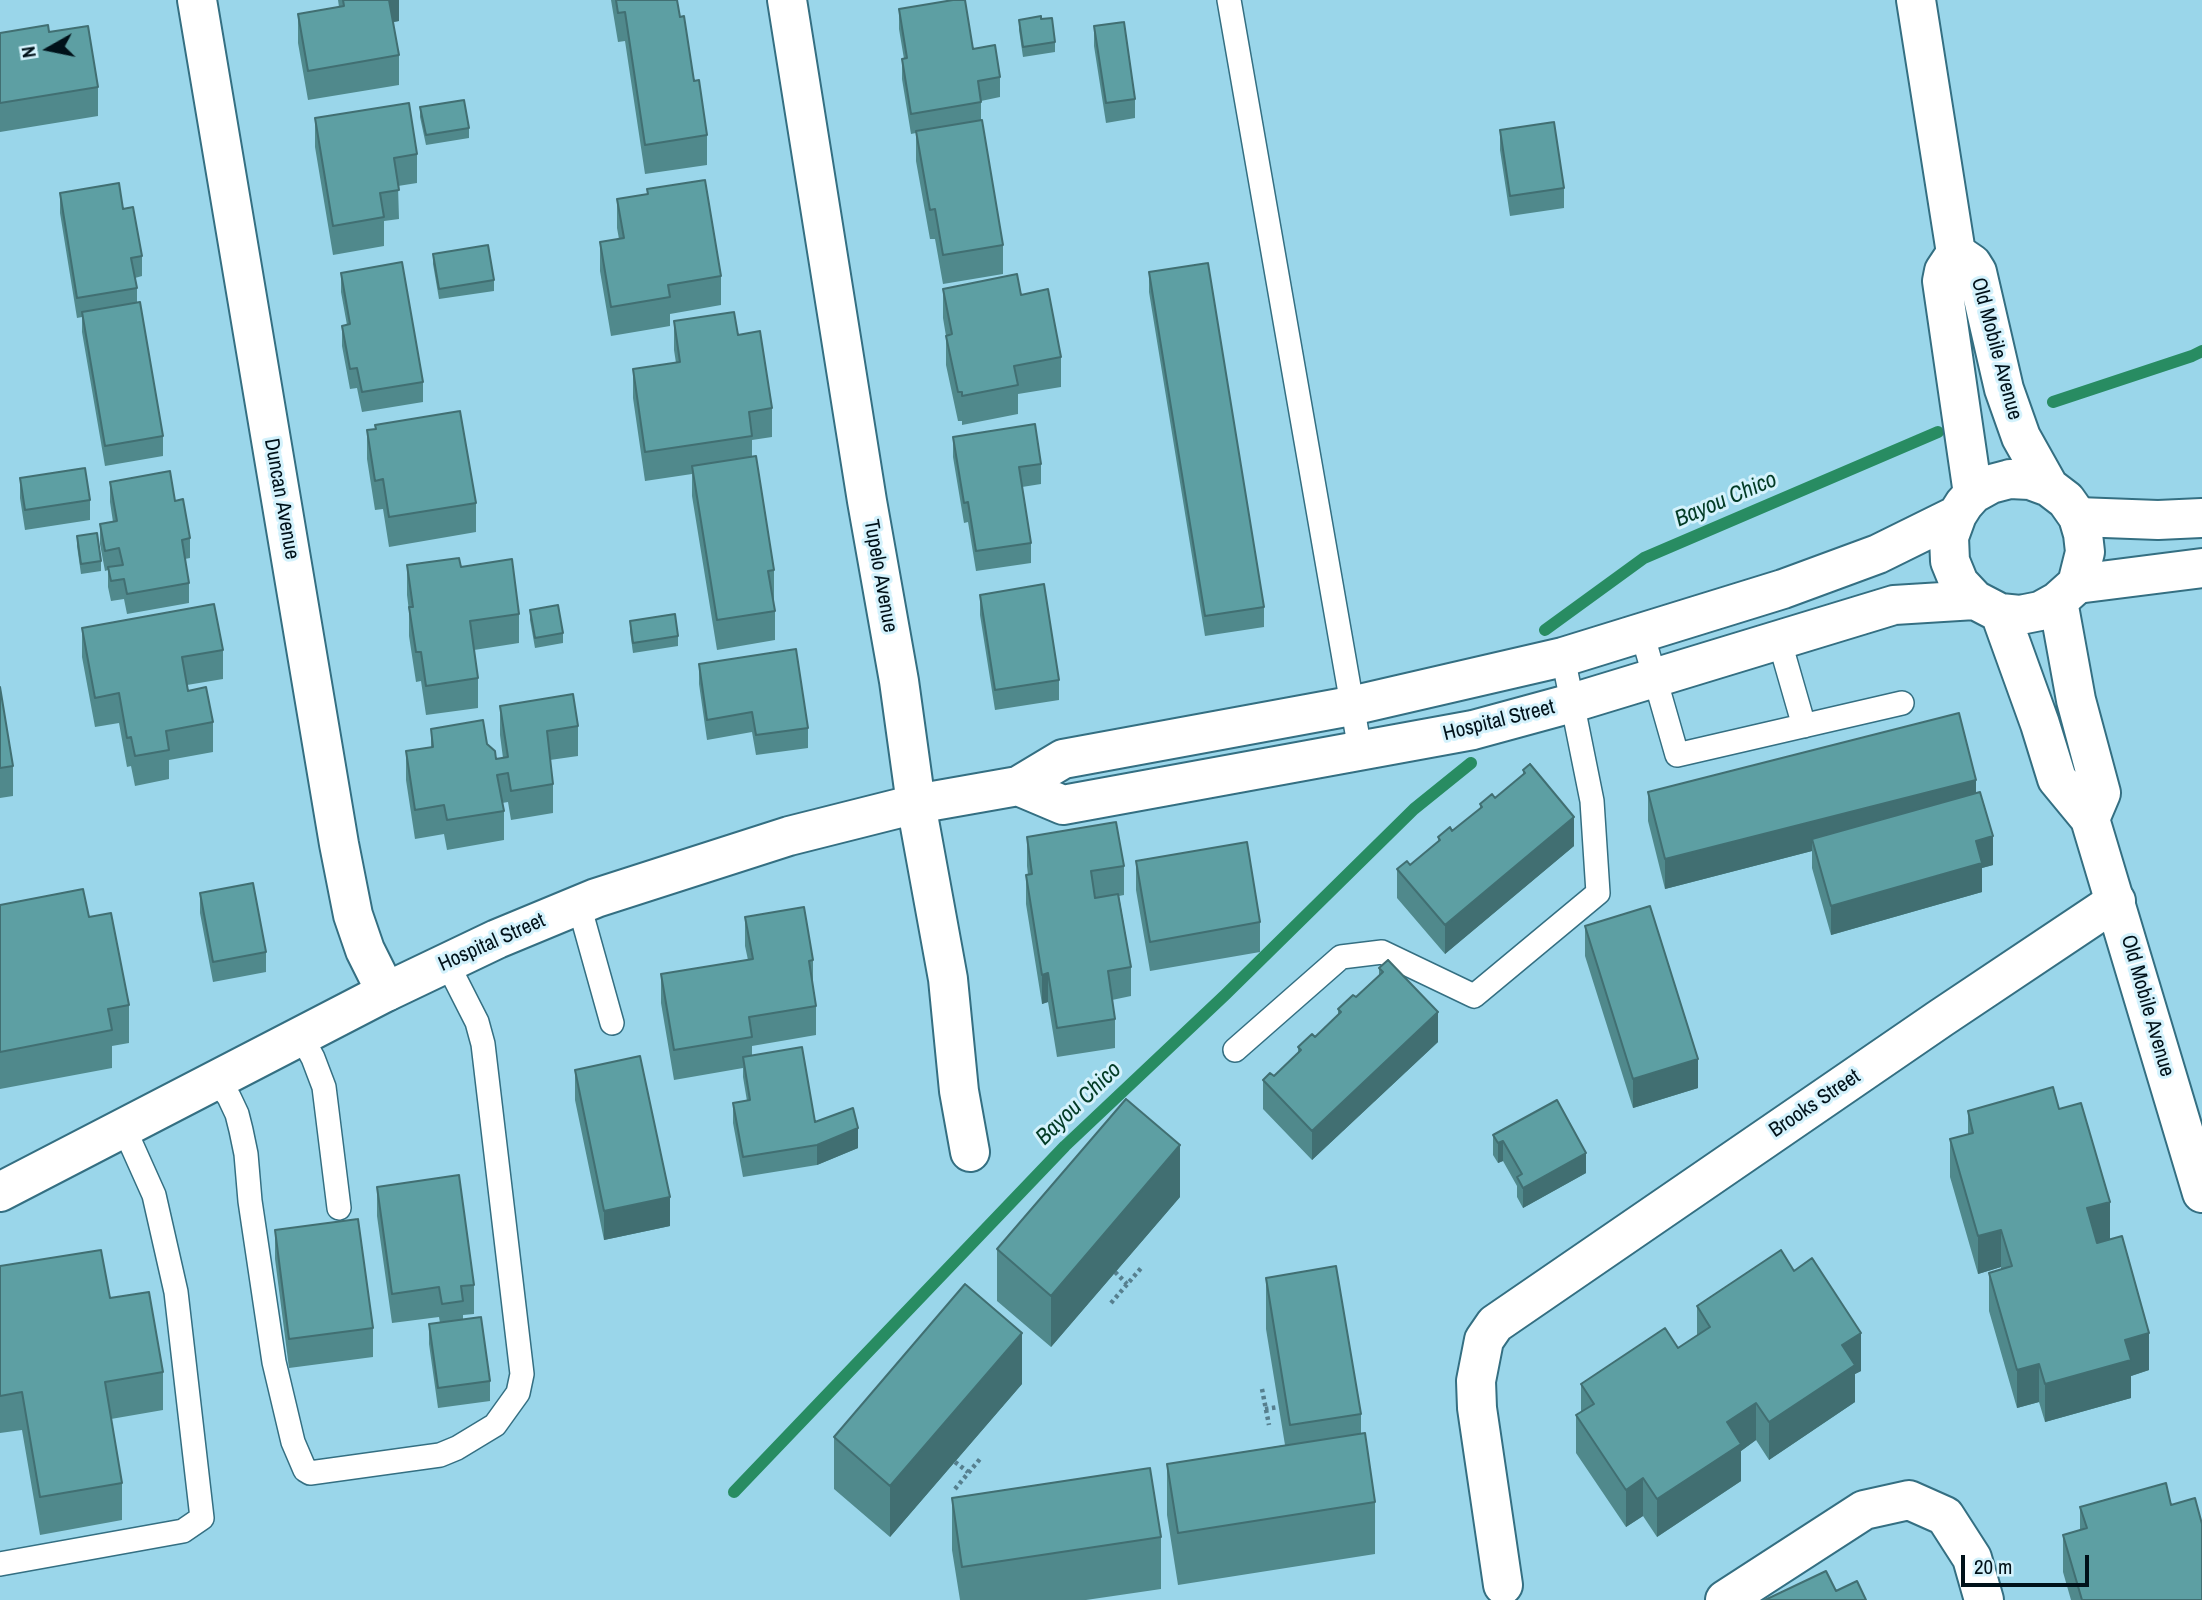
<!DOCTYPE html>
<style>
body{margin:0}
#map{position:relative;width:2202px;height:1600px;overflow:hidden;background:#9ad6ea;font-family:"Archivo Narrow",sans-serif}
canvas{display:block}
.north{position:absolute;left:14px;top:14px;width:70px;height:70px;-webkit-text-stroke:5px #d4f2fc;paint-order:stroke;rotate:261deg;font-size:19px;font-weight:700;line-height:28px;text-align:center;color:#001119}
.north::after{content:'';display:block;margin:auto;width:24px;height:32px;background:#001119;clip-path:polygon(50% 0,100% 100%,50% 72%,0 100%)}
.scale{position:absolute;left:1961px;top:1555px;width:128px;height:32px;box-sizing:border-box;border:4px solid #001119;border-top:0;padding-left:9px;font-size:21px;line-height:24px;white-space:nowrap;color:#001119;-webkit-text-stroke:5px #d4f2fc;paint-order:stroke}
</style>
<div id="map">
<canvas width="2202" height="1600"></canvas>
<div class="north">N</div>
<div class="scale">20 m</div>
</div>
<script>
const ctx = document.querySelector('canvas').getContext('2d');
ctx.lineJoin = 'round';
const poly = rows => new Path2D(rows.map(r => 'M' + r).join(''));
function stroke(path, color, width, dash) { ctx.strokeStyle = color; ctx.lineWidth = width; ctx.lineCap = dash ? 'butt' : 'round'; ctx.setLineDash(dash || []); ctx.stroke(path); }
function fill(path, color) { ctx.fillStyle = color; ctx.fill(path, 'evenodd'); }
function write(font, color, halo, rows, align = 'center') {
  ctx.font = font + ' "Archivo Narrow",sans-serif'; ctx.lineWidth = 6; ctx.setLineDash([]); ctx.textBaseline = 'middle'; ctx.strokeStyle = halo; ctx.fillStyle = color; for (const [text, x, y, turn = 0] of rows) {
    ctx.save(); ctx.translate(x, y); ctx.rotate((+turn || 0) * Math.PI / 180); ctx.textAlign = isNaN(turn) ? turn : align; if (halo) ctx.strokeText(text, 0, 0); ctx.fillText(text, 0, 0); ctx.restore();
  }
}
const stream = poly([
 [2053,402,2192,356,2202,351],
 [1545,630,1644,558,1938,432],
 [734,1492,1065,1146,1225,995,1414,809,1471,763]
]);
const path = poly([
 [1115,1272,1127,1284],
 [1111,1303,1142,1267],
 [1262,1389,1269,1425],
 [1265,1409,1278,1407],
 [955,1462,968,1472],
 [955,1489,980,1459]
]);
const lane = poly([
 [1229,0,1360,750],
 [1642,633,1677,755,1902,703],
 [1779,639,1804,726],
 [579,905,612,1023],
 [301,1036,313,1058,324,1087,339,1208],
 [1235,1050,1341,957,1382,952,1474,996,1598,893,1592,801,1563,657],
 [216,1080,229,1097,237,1114,241,1130,246,1154,250,1201,274,1362,293,1442,305,1470,310,1473,440,1455,457,1448,495,1425,518,1393,522,1374,483,1044,477,1022,447,963],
 [0,1564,183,1531,202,1518,176,1292,154,1195,124,1128]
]);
const street = poly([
 [197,0,339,844,353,915,365,950,386,992],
 [787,0,867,501,899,681,916,804,948,979,959,1091,970,1152],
 [2078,517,2158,520,2202,518],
 [2077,584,2202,568],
 [1503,1585,1477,1408,1476,1381,1484,1340,1495,1324,1941,1018,2116,901],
 [1725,1600,1864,1510,1909,1500,1945,1516,1972,1558,1984,1600]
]);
const secondary = poly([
 [1916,0,1956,253,1944,271,1942,281,1973,494],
 [1956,253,1972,264,1977,272,2004,389,2021,437,2049,487],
 [2010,479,2030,480,2049,487,2066,500,2078,517,2083,534,2085,552,2077,584,2058,601,2040,611,2020,615,2000,613,1975,600,1959,583,1950,561,1949,537,1957,515,1964,504,1973,494,1991,484,2010,479],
 [2058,601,2076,700,2101,793,2090,819],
 [2000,613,2040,724,2057,779,2090,819,2202,1193],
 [1018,786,1063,805,1473,730,1572,703,1894,605,1975,600],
 [0,1192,386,992,497,939,596,898,789,836,916,804,1018,786,1063,759,1351,706,1563,657,1783,589,1878,554,1957,515]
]);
const wall = poly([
 [338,0,399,0,399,21,393,22,399,55,399,85,308,100,298,43,298,14,339,7],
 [611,0,677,0,680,17,707,135,707,165,645,174,625,41,618,42],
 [899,9,973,49,1000,77,1000,97,981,101,981,120,1003,245,1003,274,943,284,935,239,930,239,916,161,916,133,911,134,902,79,902,59,904,59,899,29],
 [1041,19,1055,42,1055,52,1023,57,1019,30,1019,20],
 [1094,26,1135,99,1135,118,1106,123,1094,46],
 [0,33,98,87,98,116,0,132],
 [420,107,469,128,469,138,426,145,420,117],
 [315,118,417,154,417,183,398,186,399,219,384,221,384,246,333,255,315,147],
 [1500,130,1564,188,1564,208,1510,216,1500,150],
 [647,189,721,276,721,305,670,314,670,326,611,336,600,271,600,242,619,239,617,228,617,199,647,194],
 [60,193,123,209,142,256,142,276,135,278,137,288,137,302,163,436,163,456,105,466,82,332,82,317,77,318,60,213],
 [433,254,494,280,494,291,439,299,433,264],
 [1149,272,1264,607,1264,627,1205,636,1149,292],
 [341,273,423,382,423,402,362,412,357,388,350,389,342,346,342,326,347,325,341,292],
 [943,289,1021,295,1061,357,1061,387,1018,394,1018,414,962,425,962,421,958,421,946,365,946,336,943,318],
 [674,321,738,335,772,408,772,437,752,440,752,457,774,570,774,600,773,600,775,611,775,640,717,650,692,496,692,474,645,481,633,398,633,369,676,363,674,350],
 [367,430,476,503,476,532,389,547,383,509,375,510,367,459],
 [953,437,1041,464,1041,484,1022,487,1031,543,1031,563,976,571,968,522,964,523,953,457],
 [20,478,90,500,90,520,25,530,20,498],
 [110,482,175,501,190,538,190,558,185,559,189,583,189,603,127,614,124,599,111,601,108,587,108,570,105,571,100,544,100,524,113,522,110,502],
 [77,536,101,561,101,571,81,574,77,546],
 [407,565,519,614,519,643,474,650,478,678,478,708,426,715,421,681,416,682,409,636,409,611,407,595],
 [980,595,1059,680,1059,700,995,710,980,615],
 [530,610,563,633,563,643,535,648,530,620],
 [630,621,678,636,678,646,633,653,630,631],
 [82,628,223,650,223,679,187,685,188,691,213,722,213,752,169,760,169,779,135,786,131,766,127,767,119,723,95,727,82,657],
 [699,664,808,728,808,748,756,755,752,732,707,740,699,684],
 [0,687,13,766,13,796,0,798],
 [500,706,578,726,578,756,550,760,553,784,553,813,511,820,508,802,502,803,504,811,504,840,447,850,444,834,415,839,406,780,406,751,431,747,431,729,487,744,496,759,503,758,500,735],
 [1530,764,1574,846,1445,954,1397,898,1397,869,1410,865,1438,842,1438,837,1452,831,1480,809,1480,804,1495,798,1523,775,1523,770],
 [1648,792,1976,793,1993,865,1982,868,1982,892,1831,935,1812,868,1812,851,1665,889,1648,821],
 [1027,837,1124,866,1124,895,1119,896,1131,967,1131,996,1112,1000,1115,1019,1115,1048,1057,1057,1048,1002,1042,1004,1026,904,1026,875,1028,875,1027,866],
 [1136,861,1260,922,1260,952,1150,971,1136,890],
 [200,893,266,952,266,972,213,982,200,913],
 [0,905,89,917,129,1005,129,1043,112,1046,112,1068,0,1089],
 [745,917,813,960,813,989,816,1006,816,1035,752,1046,752,1056,815,1122,858,1148,817,1165,743,1177,733,1123,733,1103,747,1101,743,1077,743,1068,674,1080,661,1003,661,974,748,960,745,946],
 [1585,926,1698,1088,1633,1108,1585,956],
 [1379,968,1438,1042,1312,1160,1263,1109,1263,1080,1274,1076,1298,1053,1298,1047,1315,1037,1338,1015,1338,1009,1356,997,1379,975],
 [575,1070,670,1226,604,1240,575,1100],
 [2059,1109,2110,1239,2149,1370,2131,1376,2131,1398,2045,1422,2039,1402,2017,1408,1989,1311,1989,1273,2001,1269,2001,1267,1978,1274,1950,1177,1950,1139,1968,1134,1968,1111],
 [1493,1135,1586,1173,1523,1208,1517,1197,1517,1186,1503,1161,1498,1163,1493,1155],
 [377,1187,474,1285,474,1314,463,1315,463,1320,490,1381,490,1401,438,1408,429,1344,429,1324,440,1323,439,1317,392,1323,377,1216],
 [1180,1197,1051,1347,997,1301,997,1249],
 [275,1230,373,1328,373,1357,289,1368,275,1259],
 [0,1266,110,1298,163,1372,163,1410,111,1419,122,1483,122,1520,40,1535,22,1430,0,1433],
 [1266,1278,1361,1414,1361,1434,1375,1502,1375,1554,1178,1585,1167,1515,1167,1464,1285,1445,1266,1329],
 [1697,1306,1861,1371,1855,1374,1855,1402,1769,1460,1756,1440,1741,1451,1741,1481,1657,1537,1643,1516,1626,1527,1576,1453,1576,1415,1581,1412,1581,1384,1678,1348,1697,1335],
 [1022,1384,890,1537,834,1489,834,1437],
 [952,1498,1161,1537,1161,1589,1086,1600,960,1600,952,1550],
 [2171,1505,2202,1600,2071,1600,2063,1572,2063,1535,2080,1530,2080,1507]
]);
const shadedWall = poly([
 [388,0,399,0,399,21,388,23],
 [1976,780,1976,810,1812,839,1812,851,1665,889,1665,859],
 [1574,817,1574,846,1445,954,1445,925],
 [1993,836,1993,865,1982,868,1982,892,1831,935,1831,906,1976,841],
 [1048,973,1048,1002,1042,1004,1042,975],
 [1438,1012,1438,1042,1312,1160,1312,1131],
 [1698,1059,1698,1088,1633,1108,1633,1079],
 [858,1128,858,1148,817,1165,817,1145],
 [1503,1141,1503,1161,1498,1163,1498,1143],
 [1180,1145,1180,1197,1051,1347,1051,1296],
 [1586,1153,1586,1173,1523,1208,1523,1188],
 [670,1197,670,1226,604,1240,604,1211],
 [2110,1202,2110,1240,2087,1246,2087,1208],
 [2001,1230,2001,1267,1978,1274,1978,1236],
 [1022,1333,1022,1384,890,1537,890,1486],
 [1861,1333,1861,1371,1855,1374,1855,1402,1769,1460,1769,1422,1842,1345],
 [2149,1333,2149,1370,2131,1376,2131,1398,2045,1422,2045,1384,2125,1340],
 [2039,1364,2039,1402,2017,1408,2017,1370],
 [1756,1403,1756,1440,1741,1451,1741,1481,1657,1537,1657,1499,1727,1422],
 [1643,1478,1643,1516,1626,1527,1626,1490]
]);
const building = poly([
 [343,0,389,0,399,55,308,71,298,14,344,6,343,0],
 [616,0,677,0,680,17,684,16,694,81,699,80,707,135,645,145,625,12,618,13,616,0],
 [953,0,965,0,973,49,995,45,1000,77,978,81,981,102,911,114,902,59,907,58,899,9,953,0],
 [1041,16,1041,19,1052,18,1055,42,1023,47,1019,20,1041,16],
 [1124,22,1135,99,1106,103,1094,26,1124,22],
 [48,25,49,32,88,26,98,87,0,103,0,33,48,25],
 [464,100,469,128,426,135,420,107,464,100],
 [409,103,417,154,394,158,399,190,380,193,384,217,333,226,315,118,409,103],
 [982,120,1003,245,943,255,935,209,930,210,916,131,982,120],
 [1554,122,1564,188,1510,196,1500,130,1554,122],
 [705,180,721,276,668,285,670,297,611,307,600,242,624,238,617,199,648,194,647,189,705,180],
 [119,183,123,209,133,207,142,256,131,258,137,288,77,298,60,193,119,183],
 [488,245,494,280,439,289,433,254,488,245],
 [402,262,423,382,362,392,357,368,350,369,342,326,350,324,341,273,402,262],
 [1208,263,1264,607,1205,616,1149,272,1208,263],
 [1017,274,1021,295,1048,289,1061,357,1014,366,1018,385,962,396,962,392,958,392,946,336,952,334,943,289,1017,274],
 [140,302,163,436,105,446,82,312,140,302],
 [734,312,738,335,760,331,772,408,749,412,752,436,645,452,633,369,680,362,674,321,734,312],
 [460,411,476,503,389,517,383,479,375,481,367,430,376,429,375,425,460,411],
 [1035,424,1041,464,1019,467,1031,543,976,551,968,502,964,503,953,437,1035,424],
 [756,456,774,570,768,571,775,611,717,620,692,466,756,456],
 [85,468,90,500,25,510,20,478,85,468],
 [170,471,175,501,183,499,190,538,182,540,189,583,127,594,124,579,111,581,108,567,123,565,119,548,105,551,100,524,117,521,110,482,170,471],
 [97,533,101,561,81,564,77,536,97,533],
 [459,558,461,567,512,559,519,614,470,621,478,678,426,686,421,652,416,652,409,607,413,607,407,565,459,558],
 [1044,584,1059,680,995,690,980,595,1044,584],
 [214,604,223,650,182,657,188,691,206,687,213,722,166,731,169,750,135,756,131,737,127,738,119,693,95,698,82,628,214,604],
 [558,605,563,633,535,638,530,610,558,605],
 [675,614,678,636,633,643,630,621,675,614],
 [796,649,808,728,756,735,752,712,707,720,699,664,796,649],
 [0,687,13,766,0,768,0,687],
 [573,694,578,726,547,731,553,784,511,791,508,773,497,775,504,811,447,820,444,805,415,810,406,751,433,747,431,729,483,720,487,744,495,751,496,759,508,757,500,706,573,694],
 [1959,713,1976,780,1665,859,1648,792,1959,713],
 [1530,764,1574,817,1445,925,1397,869,1407,861,1410,865,1440,840,1438,837,1450,827,1452,831,1482,807,1480,804,1492,794,1495,798,1525,773,1523,770,1530,764],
 [1980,792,1993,836,1976,841,1982,863,1831,906,1812,839,1980,792],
 [1116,822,1124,866,1091,871,1095,898,1118,894,1131,967,1108,971,1115,1019,1057,1028,1048,973,1042,975,1026,875,1032,874,1027,837,1116,822],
 [1247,842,1260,922,1150,942,1136,861,1247,842],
 [253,883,266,952,213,962,200,893,253,883],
 [83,889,89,917,111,913,129,1005,108,1009,112,1030,0,1052,0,905,83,889],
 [1650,906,1698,1059,1633,1079,1585,926,1650,906],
 [804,907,813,960,809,961,816,1006,749,1017,752,1037,674,1050,661,974,753,959,745,917,804,907],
 [1388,960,1438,1012,1312,1131,1263,1080,1270,1073,1274,1076,1301,1050,1298,1047,1312,1034,1315,1037,1341,1012,1338,1009,1353,995,1356,997,1383,972,1379,968,1388,960],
 [802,1047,815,1122,853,1108,858,1128,817,1145,743,1157,733,1103,750,1100,743,1057,802,1047],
 [640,1056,670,1197,604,1211,575,1070,640,1056],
 [2053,1087,2059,1109,2081,1103,2110,1202,2087,1208,2097,1243,2122,1236,2149,1333,2125,1340,2131,1360,2045,1384,2039,1364,2017,1370,1989,1273,2012,1266,2001,1230,1978,1236,1950,1139,1973,1133,1968,1111,2053,1087],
 [1126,1099,1180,1145,1051,1296,997,1249,1126,1099],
 [1557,1100,1586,1153,1523,1188,1517,1177,1522,1174,1503,1141,1498,1143,1493,1135,1557,1100],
 [459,1175,474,1285,461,1286,463,1301,442,1304,439,1287,392,1294,377,1187,459,1175],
 [358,1219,373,1328,289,1339,275,1230,358,1219],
 [101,1250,110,1298,149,1292,163,1372,105,1382,122,1483,40,1497,22,1392,0,1396,0,1266,101,1250],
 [1781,1250,1794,1271,1812,1258,1861,1333,1842,1345,1855,1365,1769,1422,1756,1403,1727,1422,1741,1444,1657,1499,1643,1478,1626,1490,1576,1415,1594,1404,1581,1384,1665,1328,1678,1348,1710,1327,1697,1306,1781,1250],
 [1336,1266,1361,1414,1290,1425,1266,1278,1336,1266],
 [965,1284,1022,1333,890,1486,834,1437,965,1284],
 [481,1317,490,1381,438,1388,429,1324,481,1317],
 [1365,1433,1375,1502,1178,1533,1167,1464,1365,1433],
 [1150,1468,1161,1537,962,1567,952,1498,1150,1468],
 [2166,1483,2171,1505,2195,1498,2202,1524,2202,1600,2082,1600,2063,1535,2087,1528,2080,1507,2166,1483],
 [1826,1571,1836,1591,1857,1581,1866,1600,1765,1600,1826,1571]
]);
const streetNames = [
 ["Old Mobile Avenue",1996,349,75],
 ["Duncan Avenue",281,499,80],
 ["Tupelo Avenue",880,576,80],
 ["Hospital Street",1499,721,-14],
 ["Hospital Street",492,943,-24],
 ["Old Mobile Avenue",2147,1006,74],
 ["Brooks Street",1815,1104,-34]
];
const waterNames = [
 ["Bayou Chico",1726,500,-23],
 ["Bayou Chico",1079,1104,-44]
];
stroke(stream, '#288c62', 12);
stroke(lane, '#346f82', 26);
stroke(street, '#346f82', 42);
stroke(secondary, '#346f82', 42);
stroke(path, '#567f8e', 4.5, [3.5, 3.5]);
stroke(lane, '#fff', 23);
stroke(street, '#fff', 38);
stroke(secondary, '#fff', 38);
fill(wall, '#50898c');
fill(shadedWall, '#416f72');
fill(building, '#5d9fa3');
stroke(building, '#416f72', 2);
write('21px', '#001119', '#d4f2fc', streetNames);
write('italic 23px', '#023b25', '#d4f2fc', waterNames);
</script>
